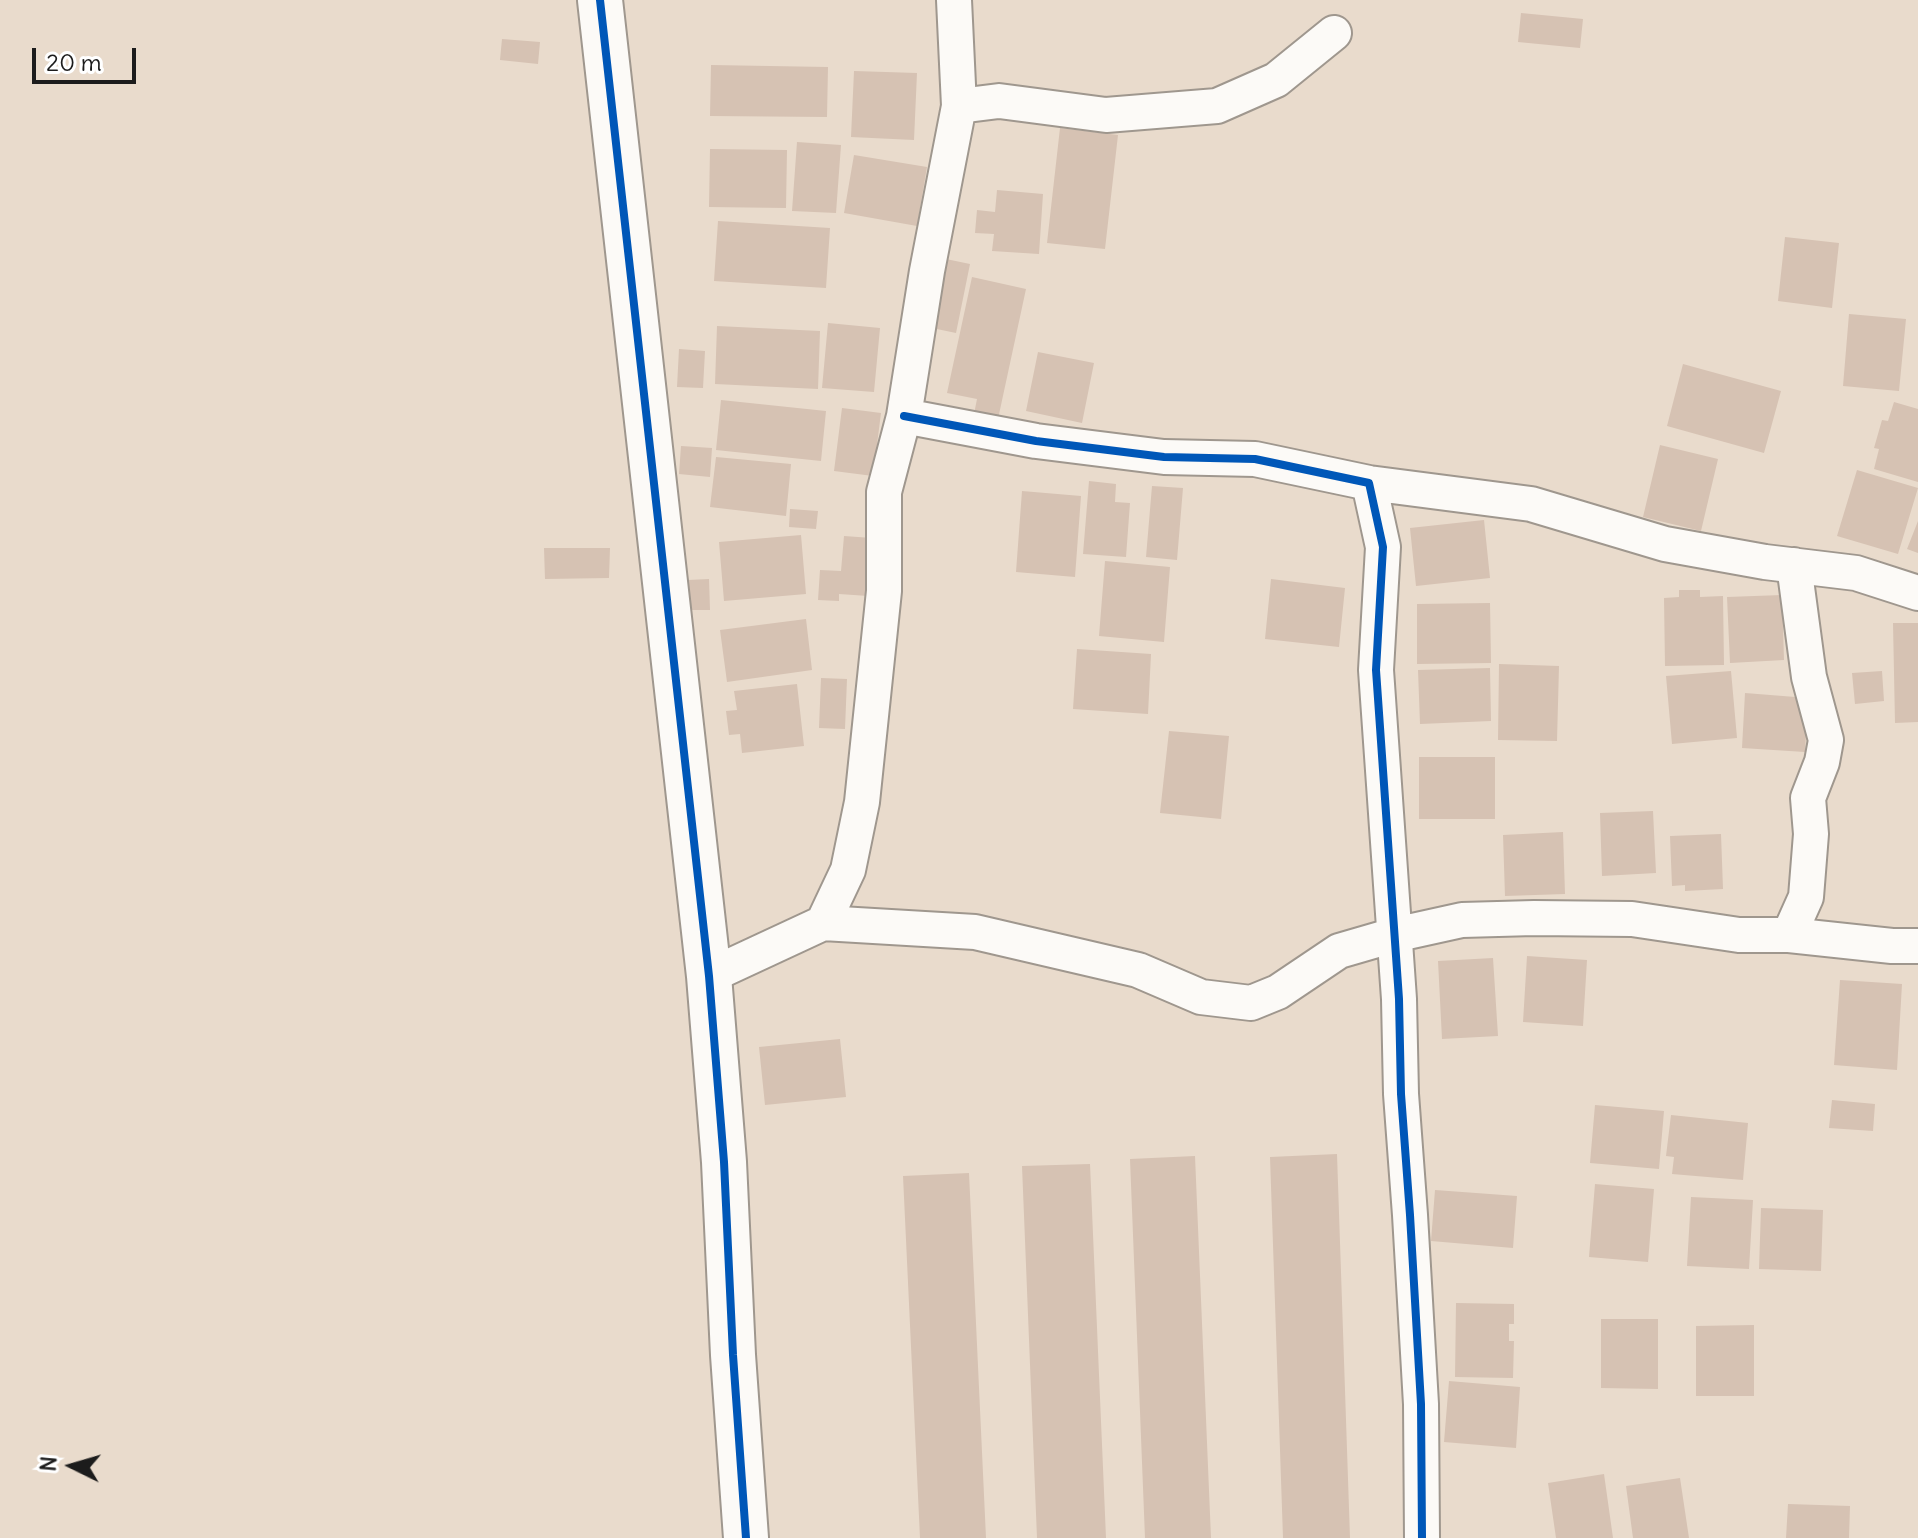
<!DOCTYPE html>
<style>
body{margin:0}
#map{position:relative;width:1918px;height:1538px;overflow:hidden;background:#e9dbcc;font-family:Delius,sans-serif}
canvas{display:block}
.north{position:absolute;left:32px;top:1426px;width:80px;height:80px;-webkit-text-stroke:6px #fff;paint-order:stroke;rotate:275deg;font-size:22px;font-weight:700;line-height:32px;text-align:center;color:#1c1c1c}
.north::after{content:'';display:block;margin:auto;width:28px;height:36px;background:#1c1c1c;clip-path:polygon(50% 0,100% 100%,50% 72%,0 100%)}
.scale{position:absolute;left:32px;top:48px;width:104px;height:36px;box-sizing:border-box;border:4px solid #1c1c1c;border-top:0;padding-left:10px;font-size:24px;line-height:28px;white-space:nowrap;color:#1c1c1c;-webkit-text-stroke:6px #fff;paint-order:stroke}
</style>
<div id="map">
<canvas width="1918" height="1538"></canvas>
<div class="north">N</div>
<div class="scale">20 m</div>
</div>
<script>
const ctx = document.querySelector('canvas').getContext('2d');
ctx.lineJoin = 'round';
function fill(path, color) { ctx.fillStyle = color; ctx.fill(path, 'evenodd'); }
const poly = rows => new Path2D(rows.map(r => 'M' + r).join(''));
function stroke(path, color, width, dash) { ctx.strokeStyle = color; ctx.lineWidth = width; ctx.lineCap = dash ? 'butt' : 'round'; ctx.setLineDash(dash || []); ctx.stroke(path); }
const building = poly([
 [1521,13,1583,19,1580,48,1518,42],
 [502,39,540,42,538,64,500,60],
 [711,65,828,67,827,117,710,116],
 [854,71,917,73,914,140,851,137],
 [1060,128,1118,135,1105,249,1047,243],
 [797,142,841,145,836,213,792,211],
 [710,149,787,150,786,208,709,207],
 [854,155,927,167,917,226,844,213],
 [997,190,1043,194,1039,254,992,251,994,234,975,233,977,210,995,212],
 [718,221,830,228,826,288,714,281],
 [1785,237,1839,243,1832,308,1778,301],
 [946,259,970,264,956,333,932,328],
 [972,277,1026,289,998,419,974,414,977,399,947,393],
 [1849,314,1906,319,1899,391,1843,386],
 [828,323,880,328,874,392,822,388],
 [717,326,820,331,818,389,715,384],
 [679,349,705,351,703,388,677,387],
 [1038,352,1094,363,1082,423,1026,411],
 [1683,364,1781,391,1764,453,1667,426],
 [721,400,826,411,821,461,716,450],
 [1894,402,1918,409,1918,482,1874,469,1879,449,1874,448,1882,420,1888,421],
 [842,408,881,413,873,476,834,471],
 [1660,445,1718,459,1701,531,1643,517],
 [681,446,712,448,710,477,679,474],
 [716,457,791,464,786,516,710,507],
 [1857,470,1918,488,1898,554,1837,536],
 [1089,481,1116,484,1115,502,1130,503,1126,557,1083,554],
 [1152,486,1183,488,1177,560,1146,557],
 [1022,491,1081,496,1075,577,1016,572],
 [790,509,818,511,816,529,789,527],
 [1484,520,1490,578,1416,586,1410,528],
 [1918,521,1918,553,1907,549],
 [801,535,806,594,724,601,719,542],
 [844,536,872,538,868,596,839,594,839,601,818,600,820,570,841,571],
 [544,548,610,548,609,578,545,579],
 [1105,561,1170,567,1164,642,1099,636],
 [709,579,710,610,689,610,688,580],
 [1271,579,1345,588,1339,647,1265,639],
 [1679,590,1700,590,1700,597,1723,596,1724,665,1665,666,1664,598,1679,597],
 [1782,595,1784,660,1730,663,1727,597],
 [1490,603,1491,663,1417,664,1417,604],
 [806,619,812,670,727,682,720,630],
 [1893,623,1918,623,1918,722,1895,723],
 [1077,649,1151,654,1148,714,1073,709],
 [1499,664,1559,666,1557,741,1498,740],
 [1490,668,1491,721,1420,724,1418,670],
 [1731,671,1737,738,1672,744,1666,676],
 [1882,671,1884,701,1855,704,1852,673],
 [821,678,847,679,845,729,819,728],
 [797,684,804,746,742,753,740,734,729,735,726,711,737,710,734,691],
 [1745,693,1808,698,1805,752,1742,748],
 [1169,731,1229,736,1221,819,1160,813],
 [1419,757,1495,757,1495,819,1419,819],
 [1653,811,1656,873,1602,876,1600,813],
 [1563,832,1565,894,1505,896,1503,835],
 [1721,834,1723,889,1685,891,1685,885,1672,886,1670,836],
 [1527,956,1587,960,1583,1026,1523,1022],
 [1493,958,1498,1036,1442,1039,1438,961],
 [1840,980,1902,984,1897,1070,1834,1065],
 [840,1039,846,1097,765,1105,759,1047],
 [1832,1100,1875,1104,1873,1131,1829,1128],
 [1595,1105,1664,1111,1659,1169,1590,1163],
 [1671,1115,1748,1123,1743,1180,1672,1174,1674,1157,1666,1156],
 [1337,1154,1350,1538,1283,1538,1270,1157],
 [1195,1156,1211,1538,1145,1538,1130,1159],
 [1090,1164,1106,1538,1037,1538,1022,1166],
 [969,1173,986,1538,920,1538,903,1176],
 [1595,1184,1654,1189,1648,1262,1589,1257],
 [1435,1190,1517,1196,1513,1248,1431,1241],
 [1691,1197,1753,1200,1749,1269,1687,1266],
 [1761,1208,1823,1210,1821,1271,1759,1269],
 [1456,1303,1514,1304,1514,1324,1509,1324,1509,1341,1514,1341,1513,1378,1455,1377],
 [1601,1319,1658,1319,1658,1389,1601,1388],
 [1754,1325,1754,1396,1696,1396,1696,1326],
 [1449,1381,1520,1387,1516,1448,1444,1442],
 [1604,1474,1613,1538,1556,1538,1548,1483],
 [1680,1478,1689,1538,1633,1538,1626,1486],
 [1788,1504,1850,1506,1849,1538,1786,1538]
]);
const street = poly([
 [959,106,999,101,1106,115,1217,106,1276,80,1334,33],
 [904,416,1036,441,1164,457,1255,459,1369,483,1383,547,1376,670,1399,999,1401,1094,1410,1215,1421,1404,1422,1538],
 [1369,483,1531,504,1665,544,1765,562,1856,573,1918,593],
 [823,923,848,870,862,802,884,591,884,492,904,416,927,271,959,106,954,0],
 [1789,935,1806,897,1811,834,1808,798,1822,762,1826,740,1809,677,1794,565],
 [709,976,823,923,975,932,1138,970,1201,997,1251,1003,1278,992,1339,951,1394,935,1462,920,1534,918,1632,919,1739,935,1789,935,1892,946,1918,946]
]);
const secondary = poly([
 [600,0,709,976,724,1162,733,1355,746,1538]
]);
const cycleway = poly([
 [600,0,709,976,724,1162,733,1355,746,1538],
 [904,416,1036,441,1164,457,1255,459,1369,483,1383,547,1376,670,1399,999,1401,1094,1410,1215,1421,1404,1422,1538]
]);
fill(building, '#d6c2b3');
stroke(street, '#9f978e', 38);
stroke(secondary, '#9f978e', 48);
stroke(street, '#fcfaf7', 34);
stroke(secondary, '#fcfaf7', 44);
stroke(cycleway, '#0057b8', 8);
</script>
